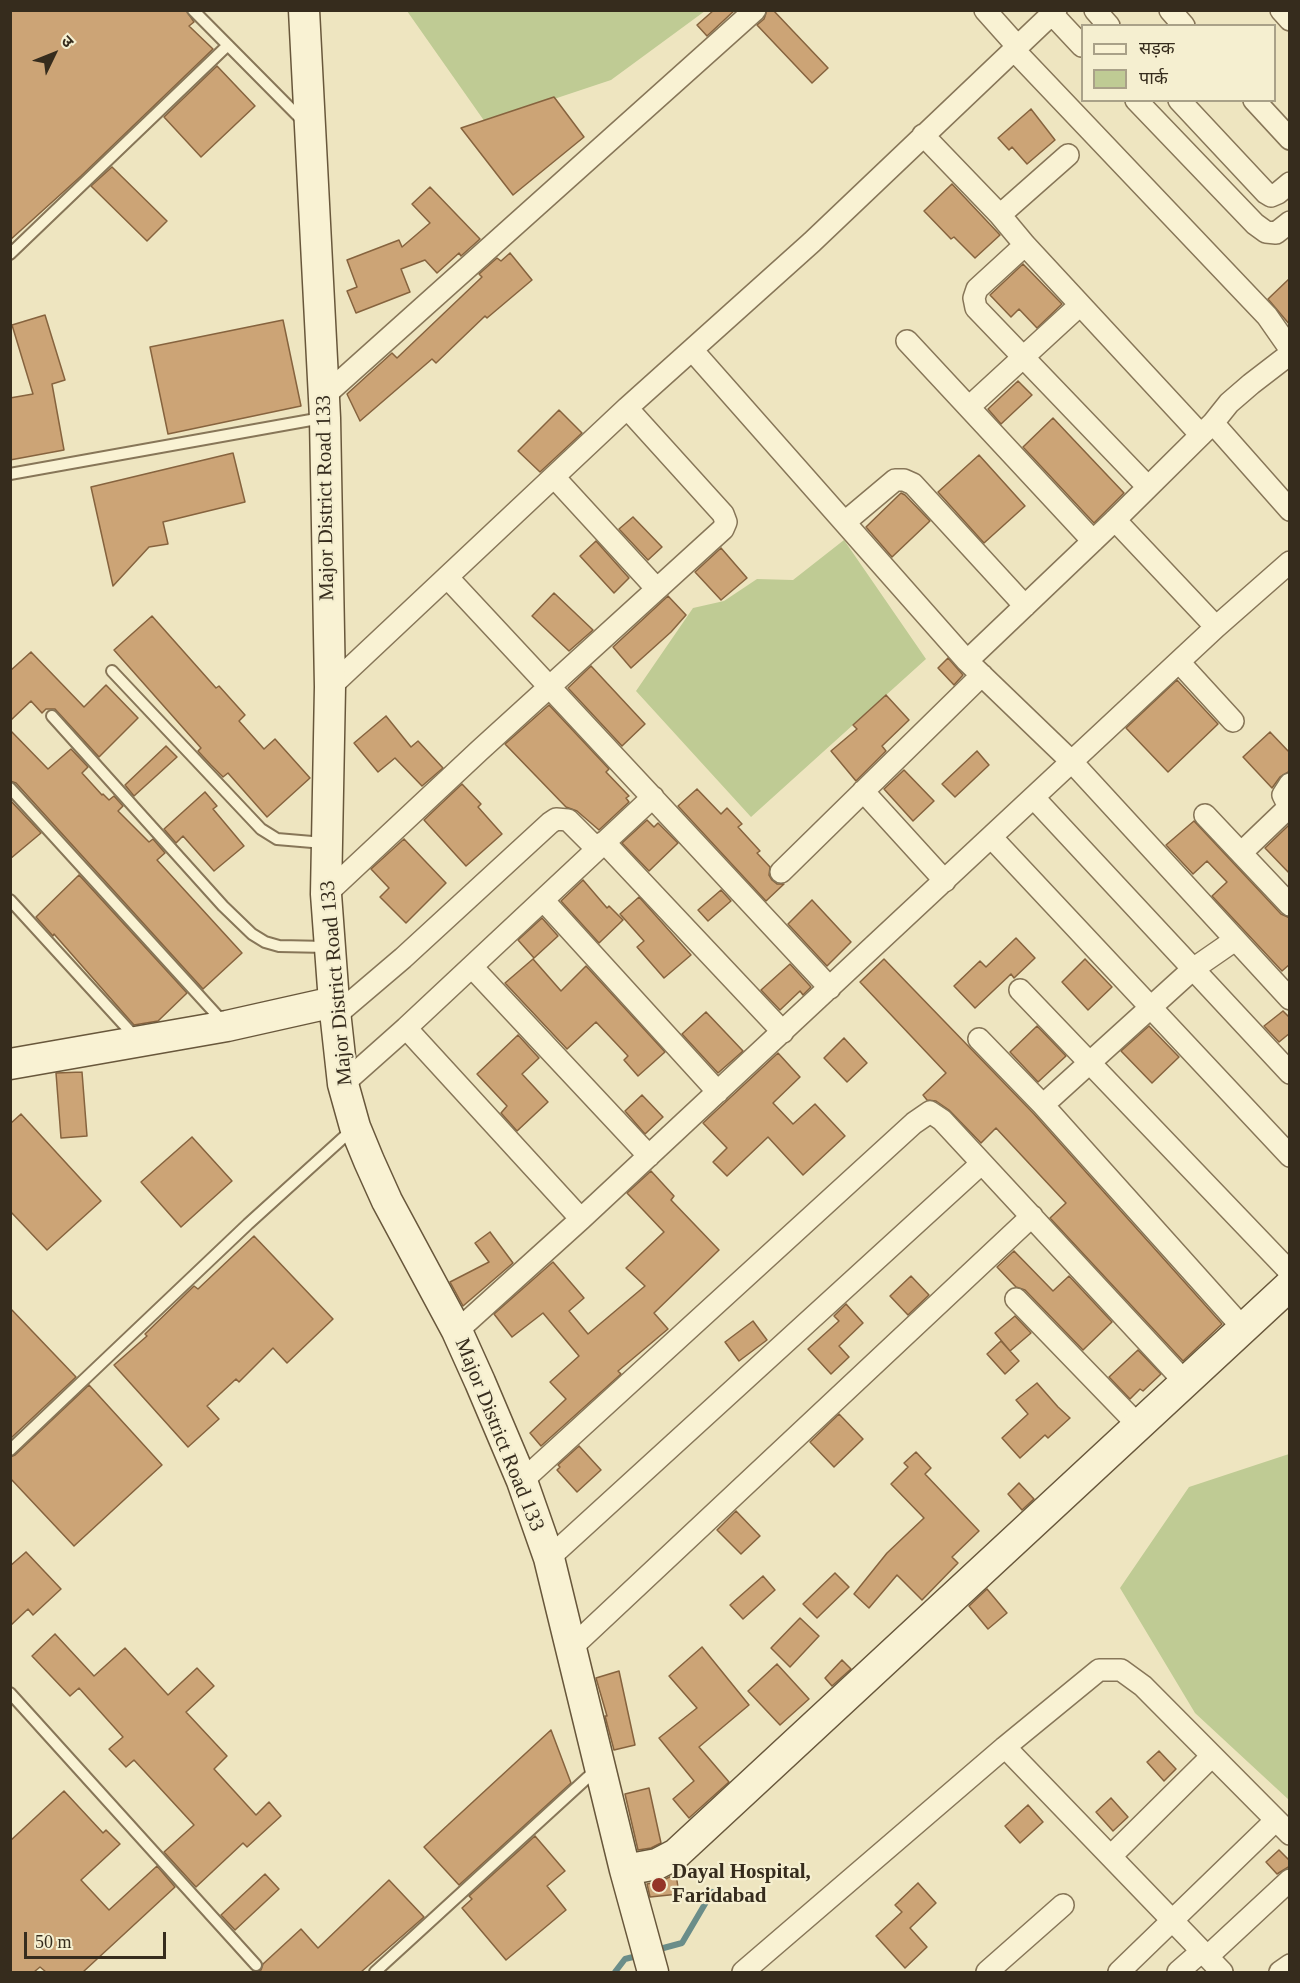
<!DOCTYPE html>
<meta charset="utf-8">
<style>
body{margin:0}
#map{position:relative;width:1300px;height:1983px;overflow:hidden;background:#eee5c0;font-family:"Times New Roman","Noto Sans Devanagari",serif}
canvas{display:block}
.frame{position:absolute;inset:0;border:12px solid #362c1d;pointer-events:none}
.legend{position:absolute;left:1081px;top:24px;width:195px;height:78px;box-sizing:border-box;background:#f5efd0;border:2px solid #a9a188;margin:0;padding:8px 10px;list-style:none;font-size:18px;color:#362c1d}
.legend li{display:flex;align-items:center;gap:12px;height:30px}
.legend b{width:30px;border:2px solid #a9a188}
.north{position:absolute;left:24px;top:24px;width:60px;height:60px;-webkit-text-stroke:4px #f5efd0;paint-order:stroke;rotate:47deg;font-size:16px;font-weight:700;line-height:24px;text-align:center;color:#362c1d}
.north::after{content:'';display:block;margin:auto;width:21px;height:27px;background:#362c1d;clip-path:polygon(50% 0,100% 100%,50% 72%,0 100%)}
.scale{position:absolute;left:24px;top:1932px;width:142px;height:27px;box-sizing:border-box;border:3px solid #362c1d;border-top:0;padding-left:8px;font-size:18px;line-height:21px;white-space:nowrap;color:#362c1d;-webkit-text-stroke:4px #f5efd0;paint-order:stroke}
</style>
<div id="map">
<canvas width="1300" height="1983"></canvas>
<div class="frame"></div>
<ul class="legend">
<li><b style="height:8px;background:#f9f2d3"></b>सड़क</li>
<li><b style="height:16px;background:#bfcb94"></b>पार्क</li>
</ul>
<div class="north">उ</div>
<div class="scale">50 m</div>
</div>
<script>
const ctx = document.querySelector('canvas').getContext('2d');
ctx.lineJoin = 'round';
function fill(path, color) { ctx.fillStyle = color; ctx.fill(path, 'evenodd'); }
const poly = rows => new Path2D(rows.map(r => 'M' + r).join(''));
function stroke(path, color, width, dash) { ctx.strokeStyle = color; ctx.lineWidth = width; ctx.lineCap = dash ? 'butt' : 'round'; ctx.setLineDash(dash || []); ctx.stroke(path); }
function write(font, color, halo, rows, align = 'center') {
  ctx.font = font + ' "Times New Roman",serif'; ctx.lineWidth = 4.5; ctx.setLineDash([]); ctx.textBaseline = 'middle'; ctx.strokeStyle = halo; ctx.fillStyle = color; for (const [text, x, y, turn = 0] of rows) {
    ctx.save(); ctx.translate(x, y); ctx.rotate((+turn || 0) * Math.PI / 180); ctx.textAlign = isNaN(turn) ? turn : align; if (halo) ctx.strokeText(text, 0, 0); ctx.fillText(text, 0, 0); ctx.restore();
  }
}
const green = poly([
 [407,11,705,11,611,80,485,122],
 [844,540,926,659,751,817,636,691,693,608,724,601,757,579,793,580],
 [1289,1454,1290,1454,1289,1800,1195,1713,1120,1588,1189,1487]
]);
const stream = poly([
 [656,1950,682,1943,712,1892],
 [615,1972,625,1959,641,1955]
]);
const building = poly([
 [10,10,186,10,194,22,189,26,213,49,81,176,10,240,10,10],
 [714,10,735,10,707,36,697,25,714,10],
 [767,10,773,10,828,68,812,83,757,25,764,19,767,10],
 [217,66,255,106,201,157,164,117,217,66],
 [554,97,584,137,513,195,461,128,554,97],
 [1031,109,1055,140,1027,164,1012,147,1009,150,998,138,1031,109],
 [112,167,167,221,147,241,91,186,112,167],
 [952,184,1000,235,975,258,954,237,951,239,924,211,952,184],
 [430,187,480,239,461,256,459,253,437,273,425,260,401,269,410,292,356,313,347,291,357,287,347,260,399,240,402,247,430,223,412,204,430,187],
 [510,253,532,280,487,318,485,316,436,363,432,359,360,421,347,394,392,353,397,358,482,277,479,274,497,258,501,261,510,253],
 [1023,264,1062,304,1037,328,1019,309,1011,317,990,295,1023,264],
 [1290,278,1290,325,1268,299,1290,278],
 [45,315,65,380,52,384,64,450,10,460,10,398,33,394,12,325,45,315],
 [283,320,301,406,168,434,150,347,283,320],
 [1018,381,1032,395,1001,424,988,409,1018,381],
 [559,410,582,433,540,472,518,451,559,410],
 [1053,418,1124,493,1094,523,1023,447,1053,418],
 [233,453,245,502,163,522,168,544,149,547,113,586,91,487,233,453],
 [979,455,1025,506,984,543,938,492,979,455],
 [901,493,905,495,930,521,892,557,866,527,901,493],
 [633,517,662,547,648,560,619,529,633,517],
 [596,541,629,578,614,593,580,556,596,541],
 [721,548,747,578,721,600,695,572,721,548],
 [554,593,593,630,569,651,532,616,554,593],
 [668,596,686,615,671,632,631,668,613,647,668,596],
 [152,616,216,688,219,686,245,715,239,721,264,749,275,739,310,778,267,817,228,773,223,777,211,765,198,751,201,748,114,650,152,616],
 [31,652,84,707,106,685,138,718,99,757,55,709,46,709,42,713,31,701,10,721,10,671,31,652],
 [948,658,963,675,954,685,938,668,948,658],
 [591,666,645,724,622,746,568,688,591,666],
 [1177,680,1218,724,1168,772,1126,728,1177,680],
 [886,695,909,720,882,746,886,751,856,781,831,751,857,729,853,725,886,695],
 [549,705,609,769,606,772,629,796,626,798,629,802,599,830,577,811,566,807,505,744,549,705],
 [386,716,411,747,418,741,443,768,422,786,395,758,378,772,354,743,386,716],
 [10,730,48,769,71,749,88,767,82,773,102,795,103,794,109,800,114,796,123,806,118,811,149,842,153,839,165,853,157,860,242,953,203,989,16,783,10,781,10,730],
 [1270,732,1290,753,1290,771,1280,777,1272,788,1243,757,1270,732],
 [166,746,177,757,134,796,125,785,166,746],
 [977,751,989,765,955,797,942,784,977,751],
 [904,770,934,801,913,821,884,789,904,770],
 [462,784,481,804,478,807,502,834,466,866,424,820,462,784],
 [697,789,721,814,727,808,742,824,738,827,760,851,757,853,770,867,769,875,772,880,777,884,784,884,766,901,678,806,697,789],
 [205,792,217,806,213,809,244,846,214,871,183,836,176,843,164,829,205,792],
 [10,800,41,833,10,859,10,800],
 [647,820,654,827,658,823,678,843,649,871,622,843,647,820],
 [1194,821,1281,914,1290,918,1290,964,1282,971,1212,896,1227,882,1207,861,1193,874,1166,845,1194,821],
 [1290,824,1290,874,1265,848,1290,824],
 [404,839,446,883,406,923,380,897,389,888,371,869,404,839],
 [79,875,187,993,158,1021,134,1025,54,934,53,936,36,917,79,875],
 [583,880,607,908,609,906,623,920,599,943,561,901,583,880],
 [721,890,731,901,708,921,698,910,721,890],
 [639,897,691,955,664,978,637,947,644,941,620,914,639,897],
 [812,900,851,942,827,966,788,924,812,900],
 [542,918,558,936,534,958,518,940,542,918],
 [1016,938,1035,958,1014,978,1011,974,975,1008,954,986,980,961,986,967,1016,938],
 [533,959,561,991,586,966,665,1052,638,1076,624,1060,628,1056,596,1022,567,1049,505,983,533,959],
 [884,959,1034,1114,1222,1324,1183,1361,1050,1218,1066,1203,996,1128,981,1143,949,1110,936,1101,927,1100,923,1095,946,1073,860,982,884,959],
 [1085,959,1112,987,1088,1010,1062,982,1085,959],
 [790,964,811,987,803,995,800,991,780,1010,761,990,790,964],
 [1283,1011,1290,1018,1290,1033,1279,1042,1264,1026,1283,1011],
 [706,1012,743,1051,718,1073,682,1034,706,1012],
 [1037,1026,1066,1056,1038,1082,1010,1052,1037,1026],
 [1149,1026,1179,1057,1152,1083,1121,1051,1149,1026],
 [518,1035,539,1058,522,1074,548,1102,517,1131,501,1113,507,1106,477,1074,518,1035],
 [844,1038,867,1063,847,1082,824,1058,844,1038],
 [778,1053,800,1077,773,1103,793,1124,815,1104,845,1136,803,1175,768,1137,727,1176,713,1162,727,1148,703,1123,778,1053],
 [82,1072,87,1136,61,1138,56,1073,82,1072],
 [642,1095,663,1117,645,1134,625,1111,642,1095],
 [21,1114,101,1201,47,1250,10,1211,10,1124,21,1114],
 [192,1137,232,1181,181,1227,141,1182,192,1137],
 [651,1171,674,1196,671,1200,719,1250,654,1313,668,1329,618,1371,621,1374,541,1446,530,1433,566,1399,550,1382,579,1356,543,1313,512,1337,494,1314,553,1262,584,1298,569,1311,588,1334,645,1286,626,1268,664,1232,627,1193,651,1171],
 [490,1232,513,1263,463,1306,450,1282,489,1262,475,1243,490,1232],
 [254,1236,333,1319,287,1363,273,1348,239,1382,236,1379,207,1406,219,1419,188,1447,114,1365,147,1336,145,1334,194,1286,198,1289,254,1236],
 [1014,1251,1053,1291,1069,1276,1112,1322,1083,1350,1025,1290,1016,1287,997,1267,1014,1251],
 [911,1276,929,1295,908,1315,890,1296,911,1276],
 [846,1304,863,1323,839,1346,849,1357,831,1374,808,1349,839,1321,834,1316,846,1304],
 [10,1308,76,1377,10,1439,10,1308],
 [1015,1316,1031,1333,1010,1351,995,1333,1015,1316],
 [753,1321,767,1340,739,1361,725,1342,753,1321],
 [1001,1341,1019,1361,1005,1374,987,1354,1001,1341],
 [1138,1350,1161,1374,1143,1391,1140,1389,1130,1399,1109,1377,1138,1350],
 [1037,1383,1058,1407,1070,1418,1048,1438,1045,1435,1020,1458,1002,1438,1028,1414,1016,1400,1037,1383],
 [89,1385,162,1465,74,1546,10,1478,10,1457,15,1455,89,1385],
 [839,1414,863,1439,834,1467,810,1442,839,1414],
 [579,1446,601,1470,577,1492,557,1470,560,1467,558,1465,579,1446],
 [916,1452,931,1468,925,1474,979,1531,952,1557,958,1563,922,1600,897,1575,869,1608,854,1594,887,1553,924,1518,891,1484,908,1467,904,1463,916,1452],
 [1019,1483,1034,1499,1022,1510,1008,1494,1019,1483],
 [736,1511,760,1536,741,1554,717,1530,736,1511],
 [26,1552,61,1589,33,1615,28,1609,10,1626,10,1566,26,1552],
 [835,1573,849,1587,817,1618,803,1604,835,1573],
 [763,1576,775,1590,743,1619,730,1605,763,1576],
 [987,1589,1007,1613,988,1629,969,1606,987,1589],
 [800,1618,819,1636,790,1667,771,1648,800,1618],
 [55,1634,94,1676,125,1648,168,1695,197,1668,214,1686,186,1712,227,1756,214,1769,256,1815,269,1802,281,1816,247,1847,243,1843,196,1887,164,1852,194,1825,134,1760,126,1767,109,1749,123,1737,79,1688,70,1696,32,1656,55,1634],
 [702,1647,749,1705,699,1747,729,1782,689,1818,673,1799,694,1781,659,1738,697,1708,669,1676,702,1647],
 [842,1660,851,1669,832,1686,825,1678,842,1660],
 [777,1664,809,1699,780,1725,748,1691,777,1664],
 [619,1671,635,1745,614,1750,605,1716,607,1716,596,1678,619,1671],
 [551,1730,571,1783,459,1885,424,1847,551,1730],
 [1159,1751,1176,1769,1164,1781,1147,1762,1159,1751],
 [649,1788,661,1843,651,1848,638,1850,625,1794,649,1788],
 [64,1791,103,1833,106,1830,120,1844,81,1880,109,1910,157,1866,175,1887,83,1972,46,1972,40,1967,34,1972,10,1972,10,1841,64,1791],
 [1111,1798,1128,1817,1113,1831,1096,1812,1111,1798],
 [1028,1805,1043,1822,1020,1843,1005,1826,1028,1805],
 [535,1836,565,1871,547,1886,566,1910,506,1960,462,1908,472,1899,469,1896,535,1836],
 [1279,1850,1290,1861,1290,1866,1277,1874,1266,1862,1279,1850],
 [265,1874,279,1889,235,1930,221,1915,265,1874],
 [676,1874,679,1894,650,1897,647,1884,661,1881,676,1874],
 [389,1880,424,1917,361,1972,254,1972,261,1970,263,1964,301,1929,318,1948,389,1880],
 [918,1883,936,1903,910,1928,927,1947,905,1968,876,1936,902,1912,895,1905,918,1883]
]);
const lane = poly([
 [193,10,304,122],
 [10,254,227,46],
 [10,474,322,418],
 [112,671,261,829,277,839,324,843],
 [52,716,223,906,252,934,265,942,279,946,327,947],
 [10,788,224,1023],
 [10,900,137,1039],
 [10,1450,248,1224,354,1128],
 [10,1693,256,1965],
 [375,1972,598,1768]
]);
const street = poly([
 [985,10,1018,47],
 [1095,10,1109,26],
 [1170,10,1184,26],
 [1281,10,1290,20],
 [1052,14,1082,46],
 [1014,50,1267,316,1290,349],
 [1136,100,1255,224,1266,232,1276,233,1290,222],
 [1179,100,1266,193,1271,196,1278,193,1290,183],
 [1254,100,1290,139],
 [923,135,1000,215,1025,245,1201,435],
 [1000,215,1068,155],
 [1025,245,977,289,974,298,976,308,1148,487],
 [907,341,1093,541],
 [693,351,967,661,1072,762,1290,999],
 [324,396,755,10],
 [969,407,1080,305],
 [1213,423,1290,510],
 [554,477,656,588],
 [1115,520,1216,627],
 [845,522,895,480,904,480,913,484,1025,606],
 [447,577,830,988],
 [967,661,1115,520,1213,423,1229,403,1251,384,1290,354],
 [1179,662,1233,721],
 [330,687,627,408,812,242,1056,10],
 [1290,784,1283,795,1290,809],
 [863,791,945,881],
 [1034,798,1290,1073],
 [1205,815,1290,905],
 [992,838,1290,1156],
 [604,842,783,1032],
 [1241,853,1288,808],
 [781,872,982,675],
 [326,894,480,750,723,529,726,522,723,514,627,408],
 [543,900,718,1092],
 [472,967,649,1156],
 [1020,990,1290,1272],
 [336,1015,403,958,550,823,556,819,568,820,597,849],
 [406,1028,581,1219],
 [979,1039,1043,1105,1243,1328],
 [343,1084,406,1028,653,797],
 [1043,1105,1193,969,1235,940],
 [1016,1299,1138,1425],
 [457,1331,581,1219,1216,627,1290,562],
 [522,1481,914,1123,930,1112,942,1120,1185,1382],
 [549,1558,982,1163],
 [571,1648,1032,1216],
 [1005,1747,1222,1972],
 [1111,1856,1212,1756],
 [1207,1957,1290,1880],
 [743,1972,1005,1747,1099,1670,1121,1670,1143,1686,1290,1834],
 [987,1972,1063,1905],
 [1119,1972,1276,1820],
 [1178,1972,1202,1951],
 [1280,1972,1290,1965]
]);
const secondary = poly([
 [304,10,325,418,330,687,326,894,334,1002,343,1084,355,1127,369,1161,387,1201,457,1331,480,1382,522,1481,549,1558,625,1870,653,1972],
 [10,1064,227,1026,334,1002],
 [625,1870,657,1864,676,1854,1290,1285]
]);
const markers = [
 [659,1885,8,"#953428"]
];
const streetNames = [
 ["Major District Road 133",326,498,-91],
 ["Major District Road 133",337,983,-95],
 ["Major District Road 133",499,1435,68]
];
const poiNames = [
 ["Dayal Hospital,",672,1873],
 ["Faridabad",672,1897]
];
fill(green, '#bfcb94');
stroke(stream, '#6a8d89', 6);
fill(building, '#cca476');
stroke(building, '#86633e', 1.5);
stroke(lane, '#877658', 14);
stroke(street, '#877658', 24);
stroke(secondary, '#68573b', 33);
stroke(lane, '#f9f2d3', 10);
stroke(street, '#f9f2d3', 21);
stroke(secondary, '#f9f2d3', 30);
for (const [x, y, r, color] of markers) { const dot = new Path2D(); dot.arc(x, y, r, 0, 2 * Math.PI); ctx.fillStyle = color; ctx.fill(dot); stroke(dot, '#f5efd0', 2); }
write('21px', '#362c1d', '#f5efd0', streetNames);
write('bold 21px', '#362c1d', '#f5efd0', poiNames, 'left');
</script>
